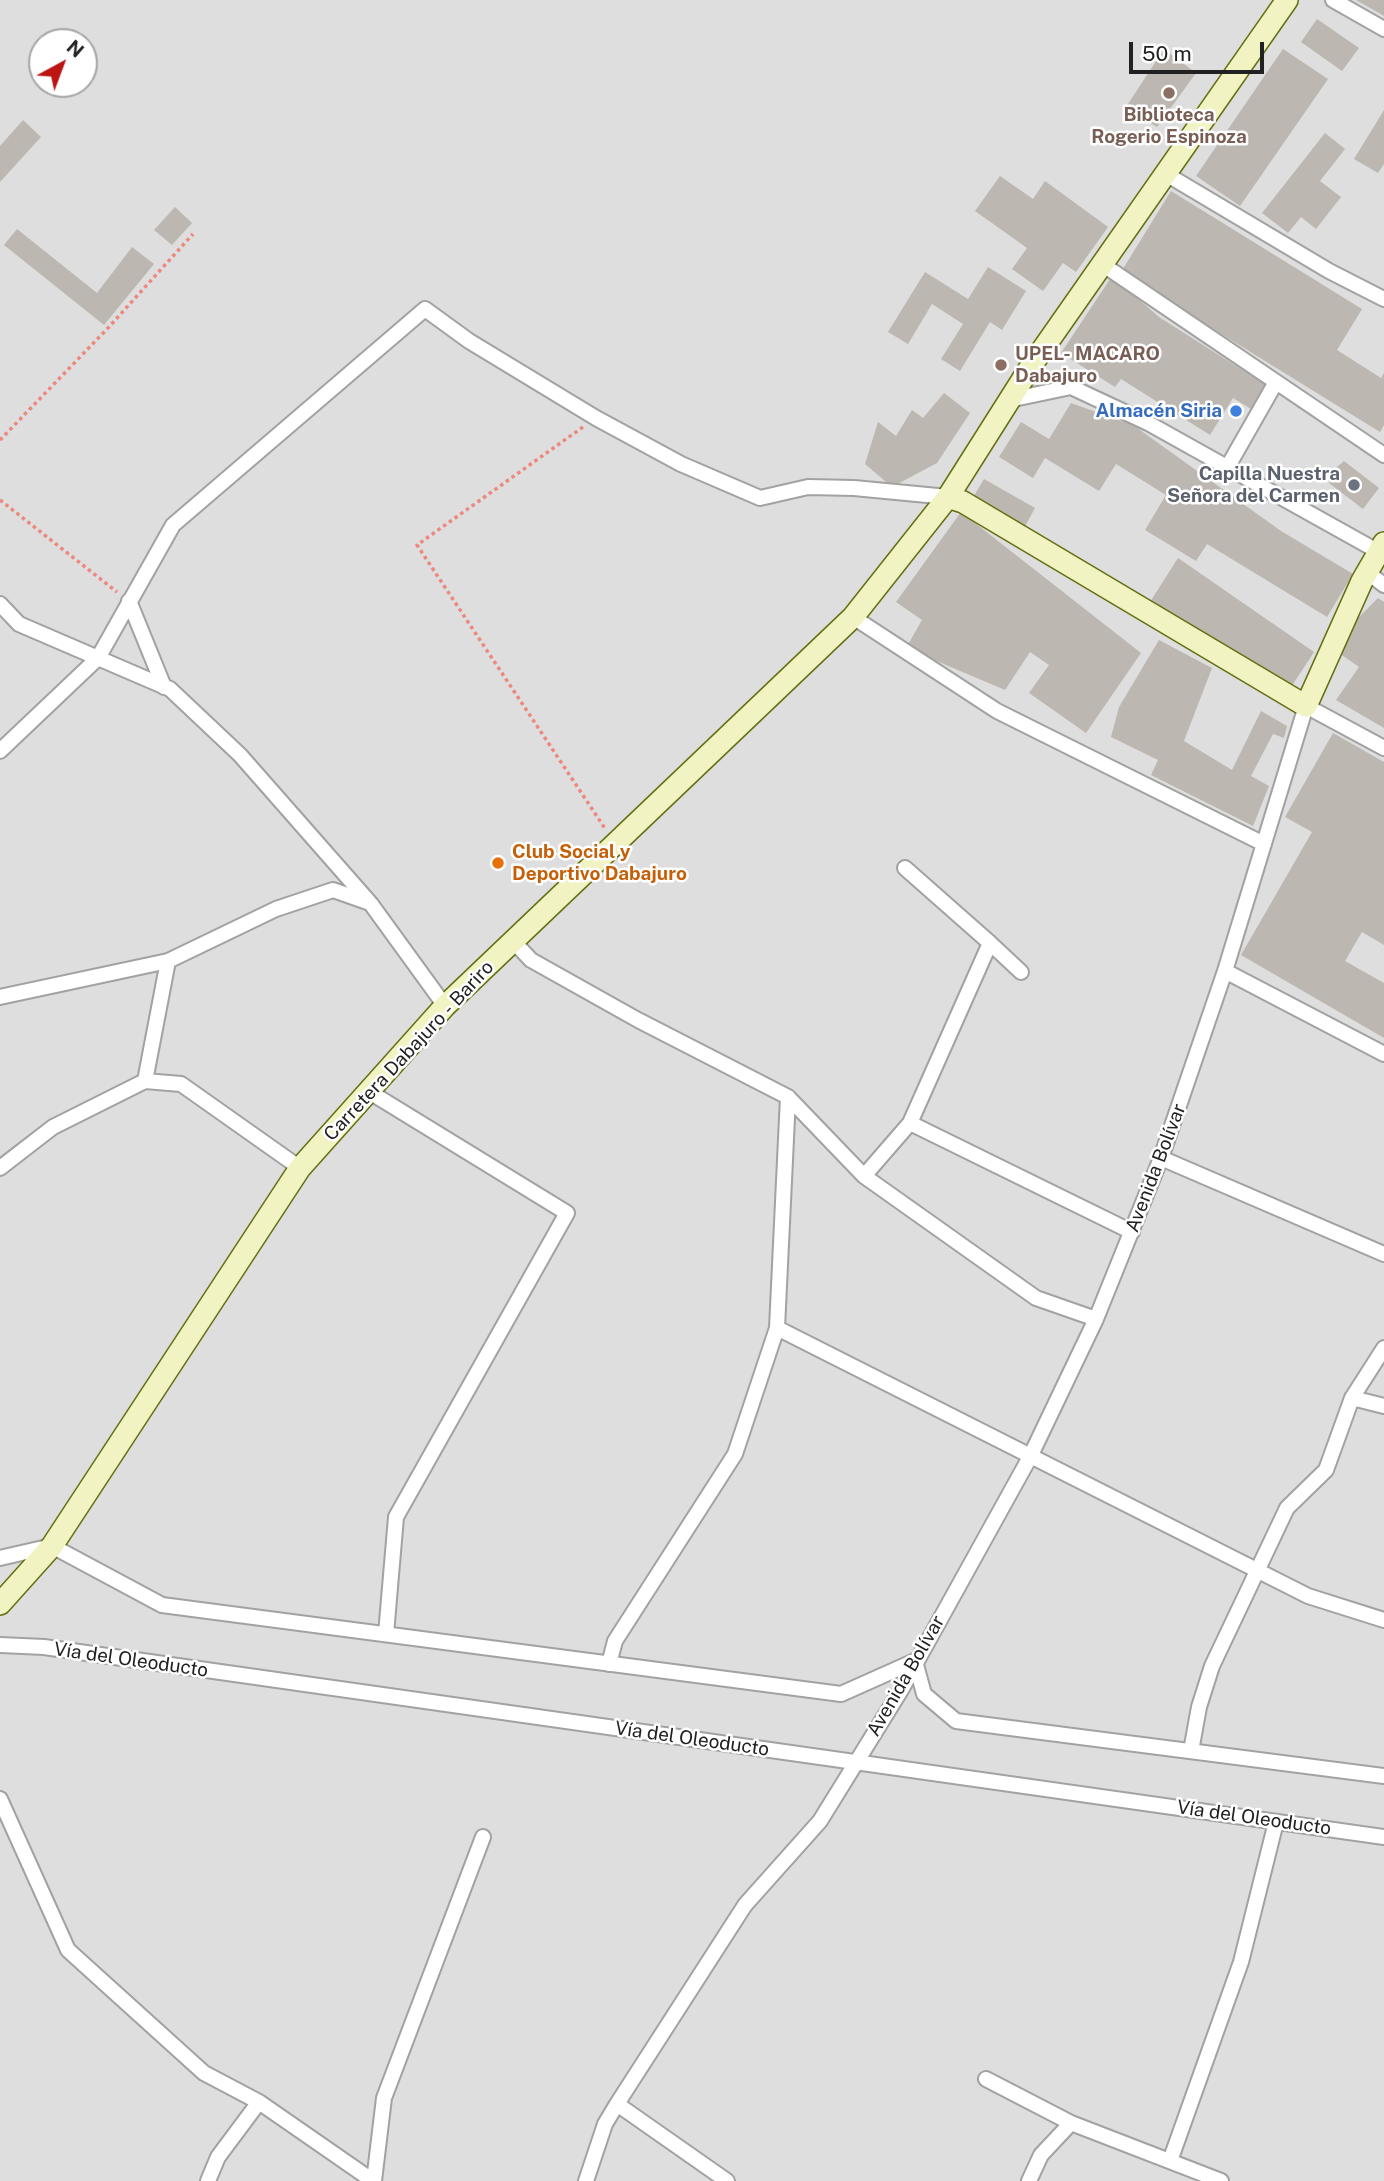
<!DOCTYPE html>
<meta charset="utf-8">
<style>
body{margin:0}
#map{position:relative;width:1384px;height:2181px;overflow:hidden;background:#f0ede8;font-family:"Public Sans",sans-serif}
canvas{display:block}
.north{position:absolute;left:28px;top:28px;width:70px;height:70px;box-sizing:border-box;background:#fff;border:2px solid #a6a6a6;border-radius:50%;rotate:41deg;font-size:19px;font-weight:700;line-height:28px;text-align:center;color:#212121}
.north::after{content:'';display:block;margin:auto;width:24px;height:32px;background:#bd1414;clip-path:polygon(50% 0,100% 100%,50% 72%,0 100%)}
.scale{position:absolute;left:1129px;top:42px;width:135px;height:32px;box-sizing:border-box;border:4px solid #212121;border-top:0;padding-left:9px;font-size:21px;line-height:24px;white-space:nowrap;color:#212121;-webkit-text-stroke:5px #fff;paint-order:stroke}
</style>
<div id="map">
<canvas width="1384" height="2181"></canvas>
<div class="north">N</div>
<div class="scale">50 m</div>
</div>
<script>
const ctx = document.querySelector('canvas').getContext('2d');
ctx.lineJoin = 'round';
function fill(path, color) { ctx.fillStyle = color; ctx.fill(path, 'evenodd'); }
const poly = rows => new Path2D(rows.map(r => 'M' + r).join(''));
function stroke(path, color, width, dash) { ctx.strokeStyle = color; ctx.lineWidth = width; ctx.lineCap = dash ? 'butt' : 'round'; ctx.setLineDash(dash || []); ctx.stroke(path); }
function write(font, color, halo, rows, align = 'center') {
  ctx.font = font + ' "Public Sans",sans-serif'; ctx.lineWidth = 5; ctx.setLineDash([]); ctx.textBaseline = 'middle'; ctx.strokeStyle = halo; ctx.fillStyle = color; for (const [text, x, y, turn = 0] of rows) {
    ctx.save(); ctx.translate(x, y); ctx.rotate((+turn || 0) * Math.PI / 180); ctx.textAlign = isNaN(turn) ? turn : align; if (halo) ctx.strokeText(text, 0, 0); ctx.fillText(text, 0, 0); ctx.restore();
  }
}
const residential = poly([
 [0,0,1384,0,1384,2181,0,2181],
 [42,42,84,42,84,84,42,84]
]);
const building = poly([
 [1356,0,1384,0,1384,16],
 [1317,19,1359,48,1342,71,1301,42],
 [1164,49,1196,73,1157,127,1126,107],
 [1283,49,1328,79,1240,206,1196,176],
 [1384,110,1384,164,1378,173,1354,159],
 [23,120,41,137,0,182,0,146],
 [1325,133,1345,149,1320,181,1341,197,1316,229,1301,217,1288,233,1262,213],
 [1000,176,1033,199,1045,181,1108,227,1076,272,1063,263,1043,291,1012,269,1027,248,975,211],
 [1171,191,1362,309,1337,350,1381,378,1384,373,1384,425,1380,432,1121,272],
 [175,207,192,223,172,245,154,230],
 [17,229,97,293,132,247,154,264,104,325,4,245],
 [988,267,1026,291,1002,330,990,322,960,371,941,359,963,324,932,304,908,344,888,332,925,272,968,299],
 [1112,276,1159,317,1266,385,1251,409,1233,398,1210,435,1121,379,1115,387,1061,353],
 [944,393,970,413,937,463,892,487,865,464,878,422,896,436,912,410,923,418],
 [1071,403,1133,425,1281,531,1353,574,1327,617,1207,544,1196,561,1145,530,1166,495,1116,464,1099,491,1045,458,1033,478,999,457,1021,422,1049,439],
 [1344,461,1379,488,1363,509,1329,483,1333,477,1329,474],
 [984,479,1035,508,1023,530,971,501],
 [961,512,1141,653,1086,733,1029,693,1049,665,1030,652,1005,690,906,648,922,620,896,602],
 [1178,558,1314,652,1291,687,1150,602],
 [1378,598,1384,602,1384,728,1336,700,1359,667,1339,653,1338,638],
 [1159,640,1212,668,1184,741,1232,770,1261,711,1287,726,1284,738,1273,734,1251,776,1269,786,1253,826,1151,775,1158,760,1111,737,1119,707],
 [1333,733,1384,762,1384,945,1362,932,1345,961,1384,983,1384,1038,1241,955,1312,832,1285,817]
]);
const path = poly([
 [583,427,417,545,606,830],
 [0,440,108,328,193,234],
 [0,500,117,592]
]);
const street = poly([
 [1333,0,1384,29],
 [1166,174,1329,271,1384,299],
 [1102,264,1384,455],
 [1009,400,1071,387,1148,423,1379,552],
 [1227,468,1276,382],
 [1367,572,1384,585],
 [129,601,164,687],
 [0,604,19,624,170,689,240,755,371,904,445,1006],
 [853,617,997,711,1264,844],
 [0,751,98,658,173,525,425,309,469,341,596,418,681,464,760,498,808,487,854,488,948,497],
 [905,868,990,943],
 [513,941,531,960,638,1020,788,1097,777,1328,735,1454,615,1641,609,1664],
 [1225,971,1384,1054],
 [0,997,168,961],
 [145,1081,168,961,276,909,333,890,367,902],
 [368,1091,567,1213,396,1517,386,1634],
 [788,1097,864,1176,1036,1298,1096,1319],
 [910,1123,1132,1232],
 [1161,1158,1384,1254],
 [0,1168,53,1127,145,1081,181,1084,300,1168],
 [864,1176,910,1123,990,943,1021,972],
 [777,1328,1308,1596,1384,1620],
 [1352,1398,1384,1406],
 [0,1558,52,1546,162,1605,841,1694,915,1661,924,1694,956,1721,1384,1776],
 [0,1645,44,1647,1384,1837],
 [1191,1751,1199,1707,1212,1666,1287,1508,1326,1470,1352,1398,1384,1348],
 [0,1799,68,1950,204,2073,259,2102,373,2181],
 [986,2079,1071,2123],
 [617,2104,727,2181],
 [1170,2161,1241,1962,1276,1822],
 [208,2181,218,2157,259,2102],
 [374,2181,384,2098,483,1837],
 [586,2181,605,2124,617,2104,745,1905,820,1821,901,1690,1030,1457,1096,1319,1161,1158,1225,971,1306,706,1384,748],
 [1029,2181,1041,2155,1071,2123,1221,2181]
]);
const secondary = poly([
 [948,497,963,502,1306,706,1362,581,1384,543],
 [0,1604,52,1546,300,1168,445,1006,853,617,948,497,1031,366,1287,0]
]);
const markers = [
 [1169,93,7,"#8d6e63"],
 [1001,365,7,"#8d6e63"],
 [1236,411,7,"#3f7fe0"],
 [1354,485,7,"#6b7280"],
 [498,863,7,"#e8710a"]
];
const educationNames = [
 ["Biblioteca",1169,115],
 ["Rogerio Espinoza",1169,137],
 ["UPEL- MACARO",1015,354,"left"],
 ["Dabajuro",1015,376,"left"]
];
const shopNames = [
 ["Almacén Siria",1222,411]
];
const worshipNames = [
 ["Capilla Nuestra",1340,474],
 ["Señora del Carmen",1340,496]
];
const foodNames = [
 ["Club Social y",512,852],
 ["Deportivo Dabajuro",512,874]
];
const streetNames = [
 ["Carretera Dabajuro - Bariro",409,1051,-47],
 ["Avenida Bolívar",1156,1168,-69],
 ["Vía del Oleoducto",131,1660,8],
 ["Avenida Bolívar",906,1676,-60],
 ["Vía del Oleoducto",692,1739,8],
 ["Vía del Oleoducto",1254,1818,8]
];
fill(residential, '#dedede');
fill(building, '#bdb7b1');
stroke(street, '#a2a2a2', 18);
stroke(secondary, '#656f10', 24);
stroke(path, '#ec887d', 3.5, [3.5, 3.5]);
stroke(street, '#fff', 14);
stroke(secondary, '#f1f4c2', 21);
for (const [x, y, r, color] of markers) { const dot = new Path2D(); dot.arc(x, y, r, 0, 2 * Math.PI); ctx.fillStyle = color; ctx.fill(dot); stroke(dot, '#fff', 2.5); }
write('bold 19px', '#785e54', '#fff', educationNames);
write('bold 19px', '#366cbe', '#fff', shopNames, 'right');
write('bold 19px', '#5b616d', '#fff', worshipNames, 'right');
write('bold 19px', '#c56008', '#fff', foodNames, 'left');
write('19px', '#212121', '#fff', streetNames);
</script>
